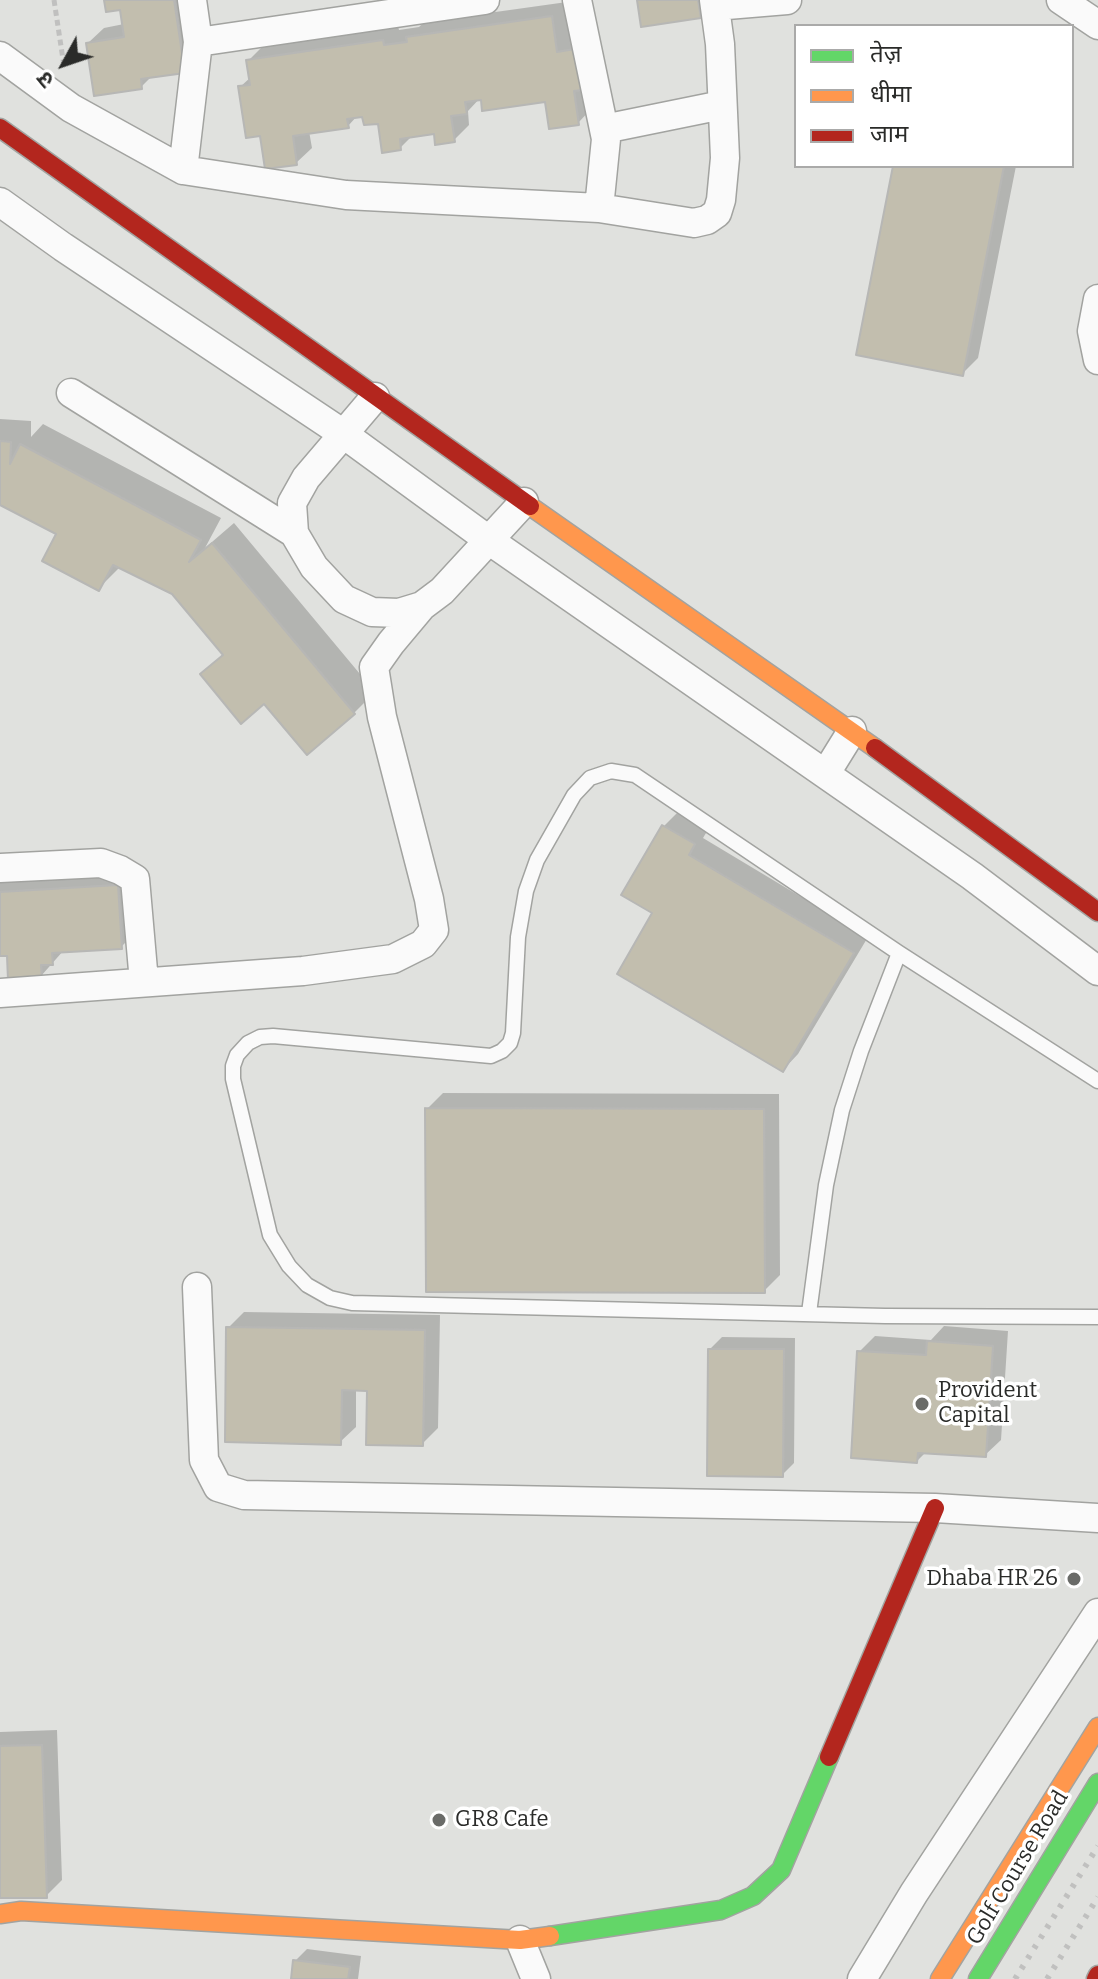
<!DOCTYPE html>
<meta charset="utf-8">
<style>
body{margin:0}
#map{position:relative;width:1098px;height:1979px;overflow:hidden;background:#e0e1de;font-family:Bitter,"Noto Sans Devanagari",serif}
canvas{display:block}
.legend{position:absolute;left:794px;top:24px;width:280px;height:144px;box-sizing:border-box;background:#fff;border:2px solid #aaaaa9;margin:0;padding:10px 14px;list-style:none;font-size:24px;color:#2a2b29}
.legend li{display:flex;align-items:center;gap:16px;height:40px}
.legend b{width:40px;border:2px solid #aaaaa9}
.north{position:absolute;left:24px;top:24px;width:80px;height:80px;-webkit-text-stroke:6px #fff;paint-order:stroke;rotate:230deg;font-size:22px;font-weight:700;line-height:32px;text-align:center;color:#2a2b29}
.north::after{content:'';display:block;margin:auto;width:28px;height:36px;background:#2a2b29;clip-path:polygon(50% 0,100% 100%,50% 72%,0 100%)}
</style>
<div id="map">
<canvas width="1098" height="1979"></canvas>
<ul class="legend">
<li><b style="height:10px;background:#63d668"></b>तेज़</li>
<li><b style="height:10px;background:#ff974d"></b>धीमा</li>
<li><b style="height:10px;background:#b3261e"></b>जाम</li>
</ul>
<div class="north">उ</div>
</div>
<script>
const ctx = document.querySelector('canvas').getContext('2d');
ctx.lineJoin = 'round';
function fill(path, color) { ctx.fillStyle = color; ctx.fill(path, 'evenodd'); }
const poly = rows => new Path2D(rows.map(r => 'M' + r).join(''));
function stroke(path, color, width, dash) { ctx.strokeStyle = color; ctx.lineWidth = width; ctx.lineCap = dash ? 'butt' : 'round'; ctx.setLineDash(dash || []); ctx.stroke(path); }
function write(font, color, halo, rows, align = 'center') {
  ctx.font = font + ' Bitter,serif'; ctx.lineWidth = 7; ctx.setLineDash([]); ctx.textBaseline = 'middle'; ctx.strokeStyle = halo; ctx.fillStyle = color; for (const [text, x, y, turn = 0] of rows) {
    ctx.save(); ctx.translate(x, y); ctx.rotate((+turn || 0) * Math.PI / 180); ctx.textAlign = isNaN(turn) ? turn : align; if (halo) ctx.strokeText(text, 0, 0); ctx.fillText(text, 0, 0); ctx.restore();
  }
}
const shadow = poly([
 [106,0,191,0,199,55,153,75,141,87,88,43,104,28,124,24,122,8],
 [567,2,593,107,578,123,546,100,482,96,468,111,469,125,454,140,436,132,413,135,400,148,380,121,364,115,358,115,348,126,309,131,312,148,296,163,262,134,240,87,251,77,248,61,264,45,398,26,399,30,419,27,424,22],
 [895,166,1016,166,978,358,962,374],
 [0,419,31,421,31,437,43,424,221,518,205,548,234,523,375,692,354,713,265,702,203,674,224,653,172,594,120,567,98,589,59,534,0,503],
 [680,810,709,828,703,838,868,937,798,1054,783,1070,655,912,664,826],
 [133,870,137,931,121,947,64,950,41,976,9,954,0,954,0,878],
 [443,1093,779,1094,780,1275,764,1291,427,1109],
 [244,1312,440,1315,438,1428,422,1444,369,1389,356,1389,356,1427,340,1442,228,1328],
 [944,1326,1008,1331,1001,1440,985,1455,926,1452,917,1461,859,1352,875,1336,931,1340],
 [722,1337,795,1338,794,1463,782,1475,710,1349],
 [57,1730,62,1880,46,1896,0,1896,0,1732],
 [307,1949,361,1956,358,1979,293,1979,295,1961]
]);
const building = poly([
 [104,0,174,0,185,73,141,79,142,89,94,96,86,43,124,37,120,10,106,12,104,0],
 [637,0,698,0,701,18,641,27,637,0],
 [552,16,557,52,575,49,581,90,574,91,579,125,549,129,545,102,482,111,481,100,465,102,467,114,451,116,455,142,435,145,434,134,400,139,401,150,382,153,378,124,364,125,362,117,347,119,349,128,293,136,297,165,265,169,260,136,246,138,238,86,250,85,246,60,383,40,384,45,407,42,406,37,552,16],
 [893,166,1004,166,963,376,856,355,893,166],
 [0,441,11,442,10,464,20,444,201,540,189,562,212,543,355,714,307,755,264,704,241,724,200,674,223,655,172,594,113,565,99,591,42,561,56,534,0,505,0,441],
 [662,825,695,844,689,855,854,953,783,1072,617,974,652,913,621,895,662,825],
 [118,885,122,949,52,953,53,965,41,965,42,978,8,980,7,956,0,956,0,892,118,885],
 [425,1108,764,1109,765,1293,426,1292,425,1108],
 [226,1327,425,1330,423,1446,366,1445,367,1391,342,1390,341,1445,225,1442,226,1327],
 [927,1341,993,1346,986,1457,918,1453,917,1463,851,1458,857,1351,926,1355,927,1341],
 [708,1349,784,1349,783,1477,707,1476,708,1349],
 [42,1745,47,1898,0,1898,0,1746,42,1745],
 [293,1960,350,1967,348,1979,291,1979,293,1960]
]);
const path = poly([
 [54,0,64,66]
]);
const lane = poly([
 [1098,1081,899,953,635,775,611,771,590,778,574,795,537,860,526,891,518,937,513,1033,510,1043,502,1051,491,1056,273,1036,260,1037,248,1043,237,1055,233,1066,233,1079,270,1235,289,1266,307,1285,330,1298,352,1303,885,1316,1098,1317],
 [809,1313,826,1185,842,1110,861,1051,899,953]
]);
const street = poly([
 [577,0,606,139,599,208],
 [1061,0,1098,25],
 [715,6,787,0],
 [198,42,485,0],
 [0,56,71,108,183,170,346,195,599,208,694,223,707,220,717,213,721,200,725,158,720,44,714,0],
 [604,129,722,105],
 [183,170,198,42,192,0],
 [0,202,63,247,342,433,490,541,972,876,1098,971],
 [1098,299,1092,331,1098,360],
 [71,393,294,533],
 [375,397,306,478,292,503,294,533,314,567,344,599,372,612,399,613,422,606,442,591,524,502],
 [826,773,852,731],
 [0,868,101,863,120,870,135,879,144,982],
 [0,993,303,971,393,959,423,944,434,930,429,899,382,717,374,667,391,643,422,606],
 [197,1287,204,1460,218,1487,244,1495,935,1508,1098,1518],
 [520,1940,536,1979],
 [862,1979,914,1893,1098,1613]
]);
const fast = poly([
 [550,1936,721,1910,753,1896,781,1870,829,1757],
 [978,1979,1098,1783]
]);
const slow = poly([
 [530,506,875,748],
 [0,1914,21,1911,520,1940,550,1936],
 [940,1979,1098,1727]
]);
const jam = poly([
 [0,128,530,506],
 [875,748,1098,912],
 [829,1757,935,1508],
 [1096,1979,1098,1975]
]);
const rail = poly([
 [1015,1979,1098,1846],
 [1047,1979,1098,1897]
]);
const markers = [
 [922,1404,8,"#6a6b68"],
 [1074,1579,8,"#6a6b68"],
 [439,1820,8,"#6a6b68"]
];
const poiNames = [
 ["Provident",938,1391],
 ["Capital",938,1416],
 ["Dhaba HR 26",1058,1579,"right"],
 ["GR8 Cafe",455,1820]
];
const streetNames = [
 ["Golf Course Road",1018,1868,-59]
];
fill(shadow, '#0003');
fill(building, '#c2beae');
stroke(building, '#b7b7b5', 2);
stroke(lane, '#a2a3a0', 17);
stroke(street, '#a2a3a0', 31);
stroke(fast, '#a2a3a0', 21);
stroke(slow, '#a2a3a0', 21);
stroke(jam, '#a2a3a0', 21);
stroke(path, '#c0c0bf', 5, [6, 4]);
stroke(lane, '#fafafa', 14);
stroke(street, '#fafafa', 28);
stroke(fast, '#63d668', 18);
stroke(slow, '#ff974d', 18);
stroke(jam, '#b3261e', 18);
stroke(rail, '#c0c0bf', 6, [4, 8]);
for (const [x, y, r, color] of markers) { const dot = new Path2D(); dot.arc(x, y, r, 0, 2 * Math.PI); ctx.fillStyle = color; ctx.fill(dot); stroke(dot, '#fff', 3); }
write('22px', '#2a2b29', '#fff', poiNames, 'left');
write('22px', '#2a2b29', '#fff', streetNames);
</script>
